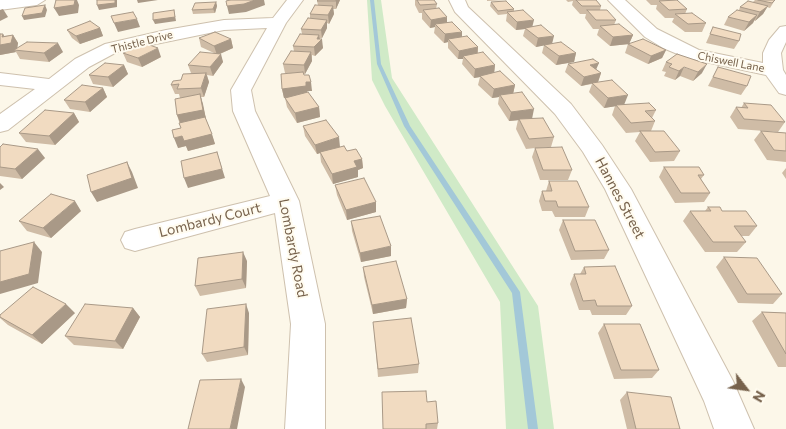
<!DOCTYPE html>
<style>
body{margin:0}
#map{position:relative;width:786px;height:429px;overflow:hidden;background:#fcf7e9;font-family:Commissioner,sans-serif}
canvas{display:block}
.north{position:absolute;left:721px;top:364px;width:50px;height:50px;-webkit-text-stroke:4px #fffbef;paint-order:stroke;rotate:120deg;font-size:14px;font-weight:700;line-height:20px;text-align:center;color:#77624c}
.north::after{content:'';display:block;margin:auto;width:18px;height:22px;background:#77624c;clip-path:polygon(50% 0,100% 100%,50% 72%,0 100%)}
</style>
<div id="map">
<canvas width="786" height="429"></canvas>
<div class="north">N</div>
</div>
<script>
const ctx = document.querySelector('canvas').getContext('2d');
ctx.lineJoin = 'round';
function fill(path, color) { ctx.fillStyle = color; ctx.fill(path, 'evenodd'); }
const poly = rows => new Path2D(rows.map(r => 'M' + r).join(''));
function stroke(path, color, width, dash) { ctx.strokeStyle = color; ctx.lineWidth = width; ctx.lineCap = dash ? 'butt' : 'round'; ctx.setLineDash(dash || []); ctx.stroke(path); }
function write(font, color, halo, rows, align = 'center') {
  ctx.font = font + ' Commissioner,sans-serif'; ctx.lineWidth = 4; ctx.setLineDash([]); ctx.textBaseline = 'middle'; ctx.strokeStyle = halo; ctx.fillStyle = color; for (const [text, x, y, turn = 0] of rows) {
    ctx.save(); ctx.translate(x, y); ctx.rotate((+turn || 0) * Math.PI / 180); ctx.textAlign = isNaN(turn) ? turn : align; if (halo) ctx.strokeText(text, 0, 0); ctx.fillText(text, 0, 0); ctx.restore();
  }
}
const green = poly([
 [367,0,381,0,392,78,538,306,554,429,506,429,500,302,385,106,372,80]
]);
const stream = poly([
 [370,0,374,0,381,64,410,126,520,292,538,429,528,429,512,293,404,126,377,64,370,0]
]);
const minor = poly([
 [0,0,45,0,37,5,0,10,0,0],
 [287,0,303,0,286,23,251,90,255,111,299,201,325,324,325,429,285,429,291,324,275,213,135,251,125,248,121,240,125,232,135,229,270,196,233,111,231,90,267,28,224,30,117,52,89,67,8,130,0,132,0,114,35,89,0,85,0,73,49,79,75,59,105,44,166,30,224,20,273,18,287,0],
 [449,0,465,0,468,7,571,104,602,145,631,189,733,381,754,429,714,429,704,401,605,189,583,152,555,114,455,12,449,0],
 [608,0,625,0,657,29,699,50,763,63,763,53,769,40,780,27,786,26,786,42,781,53,783,70,786,75,786,95,779,93,766,75,687,58,663,48,645,37,608,0]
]);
const wall = poly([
 [340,0,336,9,333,9,334,14,329,24,327,23,327,28,322,38,320,38,323,48,315,56,312,55,312,61,305,74,303,74,312,91,307,91,307,92,319,107,320,117,297,123,287,107,285,98,284,98,282,89,289,73,285,73,283,64,294,51,293,46,302,34,301,29,310,19,310,14,318,5,317,1],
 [415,0,434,0,437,4,436,9,447,22,462,32,462,37,478,47,478,53,495,65,494,73,515,85,513,94,532,119,554,137,551,147,542,148,572,170,568,180,540,180,532,157,535,148,526,149,516,129,518,120,509,121,498,104,499,97,492,98,478,85,480,77,474,78,462,64,463,59,458,59,448,48,448,42,444,43,434,33,435,27,430,28,422,19,422,13,419,13,415,5],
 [487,0,506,0,487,1],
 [566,0,596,0,601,6,600,10,616,20,614,25,633,35,629,44,666,50,662,58,648,64,625,53,628,44,629,44,610,46,597,35,599,29,593,29,585,18,586,14,580,14,572,5,573,1,568,2],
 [646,0,677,0,687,9,685,14,706,23,702,32,685,32,672,22,674,18,665,18,656,9,657,5,651,5],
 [755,0,775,0,770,8,767,7,763,14,755,21,754,20,753,23,744,31,724,25,728,17,739,10,740,7,753,2],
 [216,2,217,6,215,13,193,14,192,10],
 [491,2,514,9,514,11,552,43,576,53,574,62,556,65,542,53,544,45,536,47,523,36,525,29,516,30,506,21,507,14,498,15,490,6],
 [713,27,739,41,734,49,706,43],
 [100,28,103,36,80,44,72,38,67,30],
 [0,34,4,36,13,35,18,43,17,48,63,52,49,62,20,59,16,52,0,55],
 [199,38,231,39,233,48,220,54,223,62,213,76,207,75,209,82,204,97,201,97,206,119,215,144,188,151,186,146,178,148,181,128,177,115,180,98,179,94,175,94,171,85,181,80,191,73,188,65,214,53,201,47],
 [123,53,161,57,142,67,127,62],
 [666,62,702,73,693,81,680,76,675,80,664,76,666,72,662,71],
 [568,64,596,69,601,73,598,82,624,105,656,110,652,118,655,121,651,131,680,151,674,161,650,162,635,141,640,132,626,133,612,115,615,106,604,108,589,92,592,84,581,86,565,72],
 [124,65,128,74,113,87,93,84,89,75],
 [718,67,747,86,741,95,708,86],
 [103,88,107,97,90,112,70,109,64,100],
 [744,103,785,122,778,132,738,129,730,117,736,107,741,108],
 [74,113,79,122,55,145,26,142,19,133],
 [303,126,347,151,362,159,363,168,358,170,358,177,333,184,321,162,320,153,317,154,305,136],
 [761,131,786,133,786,162,767,160,754,140],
 [0,147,45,158,22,179,0,176],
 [664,167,704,175,701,179,710,193,704,202,675,203,659,177],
 [786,168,786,179,782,173],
 [549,181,589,207,585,217,555,217,552,211,542,211,539,201,542,191,546,191],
 [335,185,376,202,376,212,347,220,337,195],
 [708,207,722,211,757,226,749,236,741,236,746,242,737,252,705,252,683,221,690,211,705,211],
 [81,211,51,238,27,231,19,221],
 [563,220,609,250,604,259,571,260,559,230],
 [351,221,391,256,361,262,352,231],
 [724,257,782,294,773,304,738,303,716,267],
 [247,261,246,288,200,296,195,286],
 [363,267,407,299,406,308,373,314,364,277],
 [584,267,632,306,626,315,592,315,590,310,579,310,570,284,574,274,580,274],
 [133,308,140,317,123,349,74,345,65,336],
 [762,312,786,313,786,367,778,367,752,321],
 [75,313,42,344,8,325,0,318,0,315],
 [249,313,248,355,207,362,202,354],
 [604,324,659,370,652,378,614,379,598,333],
 [374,331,419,364,418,373,378,377],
 [627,392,680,429,627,429,620,400],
 [427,402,438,423,437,429,383,429]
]);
const shadedWall = poly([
 [75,0,77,0,79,5,78,13,59,16,54,8],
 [115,0,117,0,117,7,99,10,97,5],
 [137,0,158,0,138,3],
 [255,0,264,0,265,5,246,12,229,14,227,6],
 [336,0,340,0,336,9],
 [216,2,217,6,215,13,213,9],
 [45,5,47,10,45,17,24,20,22,16],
 [333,6,334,14,329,24,328,15],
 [768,6,763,14,755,21,760,12],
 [3,9,8,17,0,21,0,10],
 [174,10,176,21,155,24,153,20],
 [757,15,753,23,744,31,749,22],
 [447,17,447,26,435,24,435,27,430,28,431,20],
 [137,19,140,27,118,32,114,23],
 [327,20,327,28,322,38,321,30],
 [534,20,532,28,525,28,525,29,516,30,517,22],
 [100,28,103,36,80,44,76,36],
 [462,32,462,40,448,39,448,42,444,43,445,34],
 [3,34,8,42,13,35,18,43,17,50,14,50,16,52,0,55,0,45],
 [319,35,320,41,322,39,323,48,315,56,314,47],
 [633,35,629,44,610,46,613,37],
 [554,36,552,44,536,47,538,38],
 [231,39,233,48,217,55,214,46],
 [58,43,63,52,49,62,44,53],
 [478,47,477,56,463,56,463,59,458,59,459,51],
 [158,48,161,57,142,67,138,58],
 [666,50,662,58,648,64,651,56],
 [311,52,312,61,305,74,304,65],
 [576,53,574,62,556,65,559,56],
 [221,54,223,62,213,76,210,67],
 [599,63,595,72,590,65],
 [707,64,702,73,693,81,698,72],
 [124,65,128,74,113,87,108,77],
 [495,65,494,74,480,76,480,77,474,78,475,69],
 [684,67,680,76,675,80,679,71],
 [206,73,209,82,204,97,201,88],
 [601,73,598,82,581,86,584,77],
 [306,82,311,82,312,91,307,91,308,95,284,98,282,89],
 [515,85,513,94,500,95,499,97,492,98,494,89],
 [103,88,107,97,90,112,85,102],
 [200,94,203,104,206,119,181,125,177,115],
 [628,95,624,105,604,108,608,98],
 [319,107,320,117,297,123,295,113],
 [534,109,532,119,509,121,511,112],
 [74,113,79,122,55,145,49,136],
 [212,134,215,144,188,151,186,146,178,148,174,138,182,136],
 [339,137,340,147,317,154,315,145],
 [38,149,45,158,22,179,15,169],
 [217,152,225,178,188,188,184,178],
 [362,159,363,168,358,170,358,177,333,184,332,174,354,161],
 [127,162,132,172,138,188,97,202,91,192],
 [0,183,4,187,0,190],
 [75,201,81,211,51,238,43,228],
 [376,202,376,212,347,220,346,210],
 [34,242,42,252,38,283,0,294,0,282],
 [391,246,391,256,361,262,360,253],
 [243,252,247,261,246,288,242,279],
 [407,299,406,308,373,314,372,305],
 [66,304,75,313,42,344,32,335],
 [246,304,249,313,248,355,244,347],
 [133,308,140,317,123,349,115,341],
 [241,379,245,387,237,429,230,429]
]);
const building = poly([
 [56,0,75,0,74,5,54,8,56,0],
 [97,0,115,0,115,3,97,5,97,0],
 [230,0,255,0,244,4,227,6,226,1,230,0],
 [318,0,336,0,336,1,317,1,318,0],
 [417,0,434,0,437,4,420,5,417,0],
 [576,0,596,0,601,6,582,6,576,0],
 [677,0,687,9,669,10,659,1,677,0],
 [758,0,775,0,772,3,758,0],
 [506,1,514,9,498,11,491,2,506,1],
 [748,1,768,6,760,12,740,7,748,1],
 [216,2,213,9,192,10,195,3,216,2],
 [45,5,42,13,22,16,25,8,45,5],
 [315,5,333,6,328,15,310,14,315,5],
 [439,8,447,17,431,20,423,10,439,8],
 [174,10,175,17,153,20,153,13,174,10],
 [523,10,534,20,517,22,507,12,523,10],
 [587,10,607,10,616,20,596,20,587,10],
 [737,10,757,15,749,22,728,17,737,10],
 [133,12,137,19,114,23,111,16,133,12],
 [692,13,706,23,688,24,675,14,692,13],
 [308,18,327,20,321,30,301,29,308,18],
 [90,21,100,28,76,36,67,30,90,21],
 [452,22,462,32,445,34,435,24,452,22],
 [619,24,633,35,613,37,600,26,619,24],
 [541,25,554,36,538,38,525,28,541,25],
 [713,27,741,34,739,41,710,34,713,27],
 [215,32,231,39,214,46,199,38,215,32],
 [0,34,3,34,2,37,13,35,11,43,0,45,0,34],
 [300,34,319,35,317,39,322,39,314,47,293,46,300,34],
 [467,36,478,47,459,51,448,39,467,36],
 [643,39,666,50,651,56,628,44,643,39],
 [27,42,58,43,44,53,14,50,27,42],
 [561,42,576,53,559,56,544,45,561,42],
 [144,43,158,48,138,58,123,53,144,43],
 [291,51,311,52,304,65,283,64,291,51],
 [200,52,221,54,210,67,188,65,200,52],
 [483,52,495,65,475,69,463,56,483,52],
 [677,54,707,64,698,72,684,67,679,71,669,67,672,64,666,62,677,54],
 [593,59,599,63,590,65,601,73,584,77,568,64,593,59],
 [105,63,124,65,108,77,89,75,105,63],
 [718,67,751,76,747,86,713,77,718,67],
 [500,71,515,85,494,89,480,76,500,71],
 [303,72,304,75,309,75,311,82,306,82,306,86,282,89,281,74,303,72],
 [206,73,201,88,177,89,179,84,171,85,173,81,181,80,183,74,206,73],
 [612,80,628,95,608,98,592,83,612,80],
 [82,85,103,88,85,102,64,100,82,85],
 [308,92,319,107,295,113,285,98,308,92],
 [522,92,534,109,511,112,500,95,522,92],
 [200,94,203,110,177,115,175,99,200,94],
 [649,103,656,110,645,111,655,121,631,123,616,105,649,103],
 [744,103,771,105,785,122,744,119,736,107,748,108,744,103],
 [45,110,74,113,49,136,19,133,45,110],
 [205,117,212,134,184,141,182,136,174,138,172,130,181,128,179,123,205,117],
 [543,118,554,137,529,139,519,119,543,118],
 [326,120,339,137,315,145,303,126,326,120],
 [640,131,664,131,680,151,655,152,640,131],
 [761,131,786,133,786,151,774,150,761,131],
 [3,144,38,149,15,169,0,167,0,147,3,144],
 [344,146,347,151,356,149,362,159,354,161,357,167,332,174,320,152,344,146],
 [562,147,572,170,543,170,535,148,562,147],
 [217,152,222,169,184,178,181,161,217,152],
 [127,162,132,178,91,192,87,175,127,162],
 [664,167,699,167,704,175,698,175,710,193,681,193,664,167],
 [364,178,376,202,346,210,335,185,364,178],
 [549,181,577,181,589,207,558,207,556,201,545,201,542,191,552,191,549,181],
 [51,194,75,201,43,228,19,221,51,194],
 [708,207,720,207,722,211,746,211,757,226,734,226,746,242,713,242,690,211,711,211,708,207],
 [380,216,391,246,360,253,351,221,380,216],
 [563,220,595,220,609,250,575,251,563,220],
 [34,242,29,274,0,282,0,251,34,242],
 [243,252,242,279,195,286,198,258,243,252],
 [724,257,757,258,782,294,747,294,724,257],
 [396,261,407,299,372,305,363,267,396,261],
 [615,266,632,306,597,306,595,300,583,301,574,274,586,274,584,267,615,266],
 [33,287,66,304,32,335,0,317,0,315,33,287],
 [85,304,133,308,115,341,65,336,85,304],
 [246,304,244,347,202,354,207,309,246,304],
 [762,312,786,313,786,354,762,312],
 [411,318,419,364,378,369,373,322,411,318],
 [604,324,640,324,659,370,621,370,604,324],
 [241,379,230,429,188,429,200,380,241,379],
 [426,391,427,402,436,401,438,423,426,424,426,429,383,429,382,392,426,391],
 [627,392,671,397,680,429,636,429,627,392]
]);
const farStreetnames = [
 ["Thistle Drive",142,42,-14],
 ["Chiswell Lane",731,62,11]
];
const streetNames = [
 ["Hannes Street",620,198,62],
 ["Lombardy Court",210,220,-14],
 ["Lombardy Road",293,248,79]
];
fill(green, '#d0eac7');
fill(stream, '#a3c8d8');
stroke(minor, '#cec1ae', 2);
fill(minor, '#fff');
fill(wall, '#cfbca6');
fill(shadedWall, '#a99987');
fill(building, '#f1dbc1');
stroke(building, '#a99987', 1);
write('11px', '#77624c', '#fffbef', farStreetnames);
write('14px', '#77624c', '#fffbef', streetNames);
</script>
